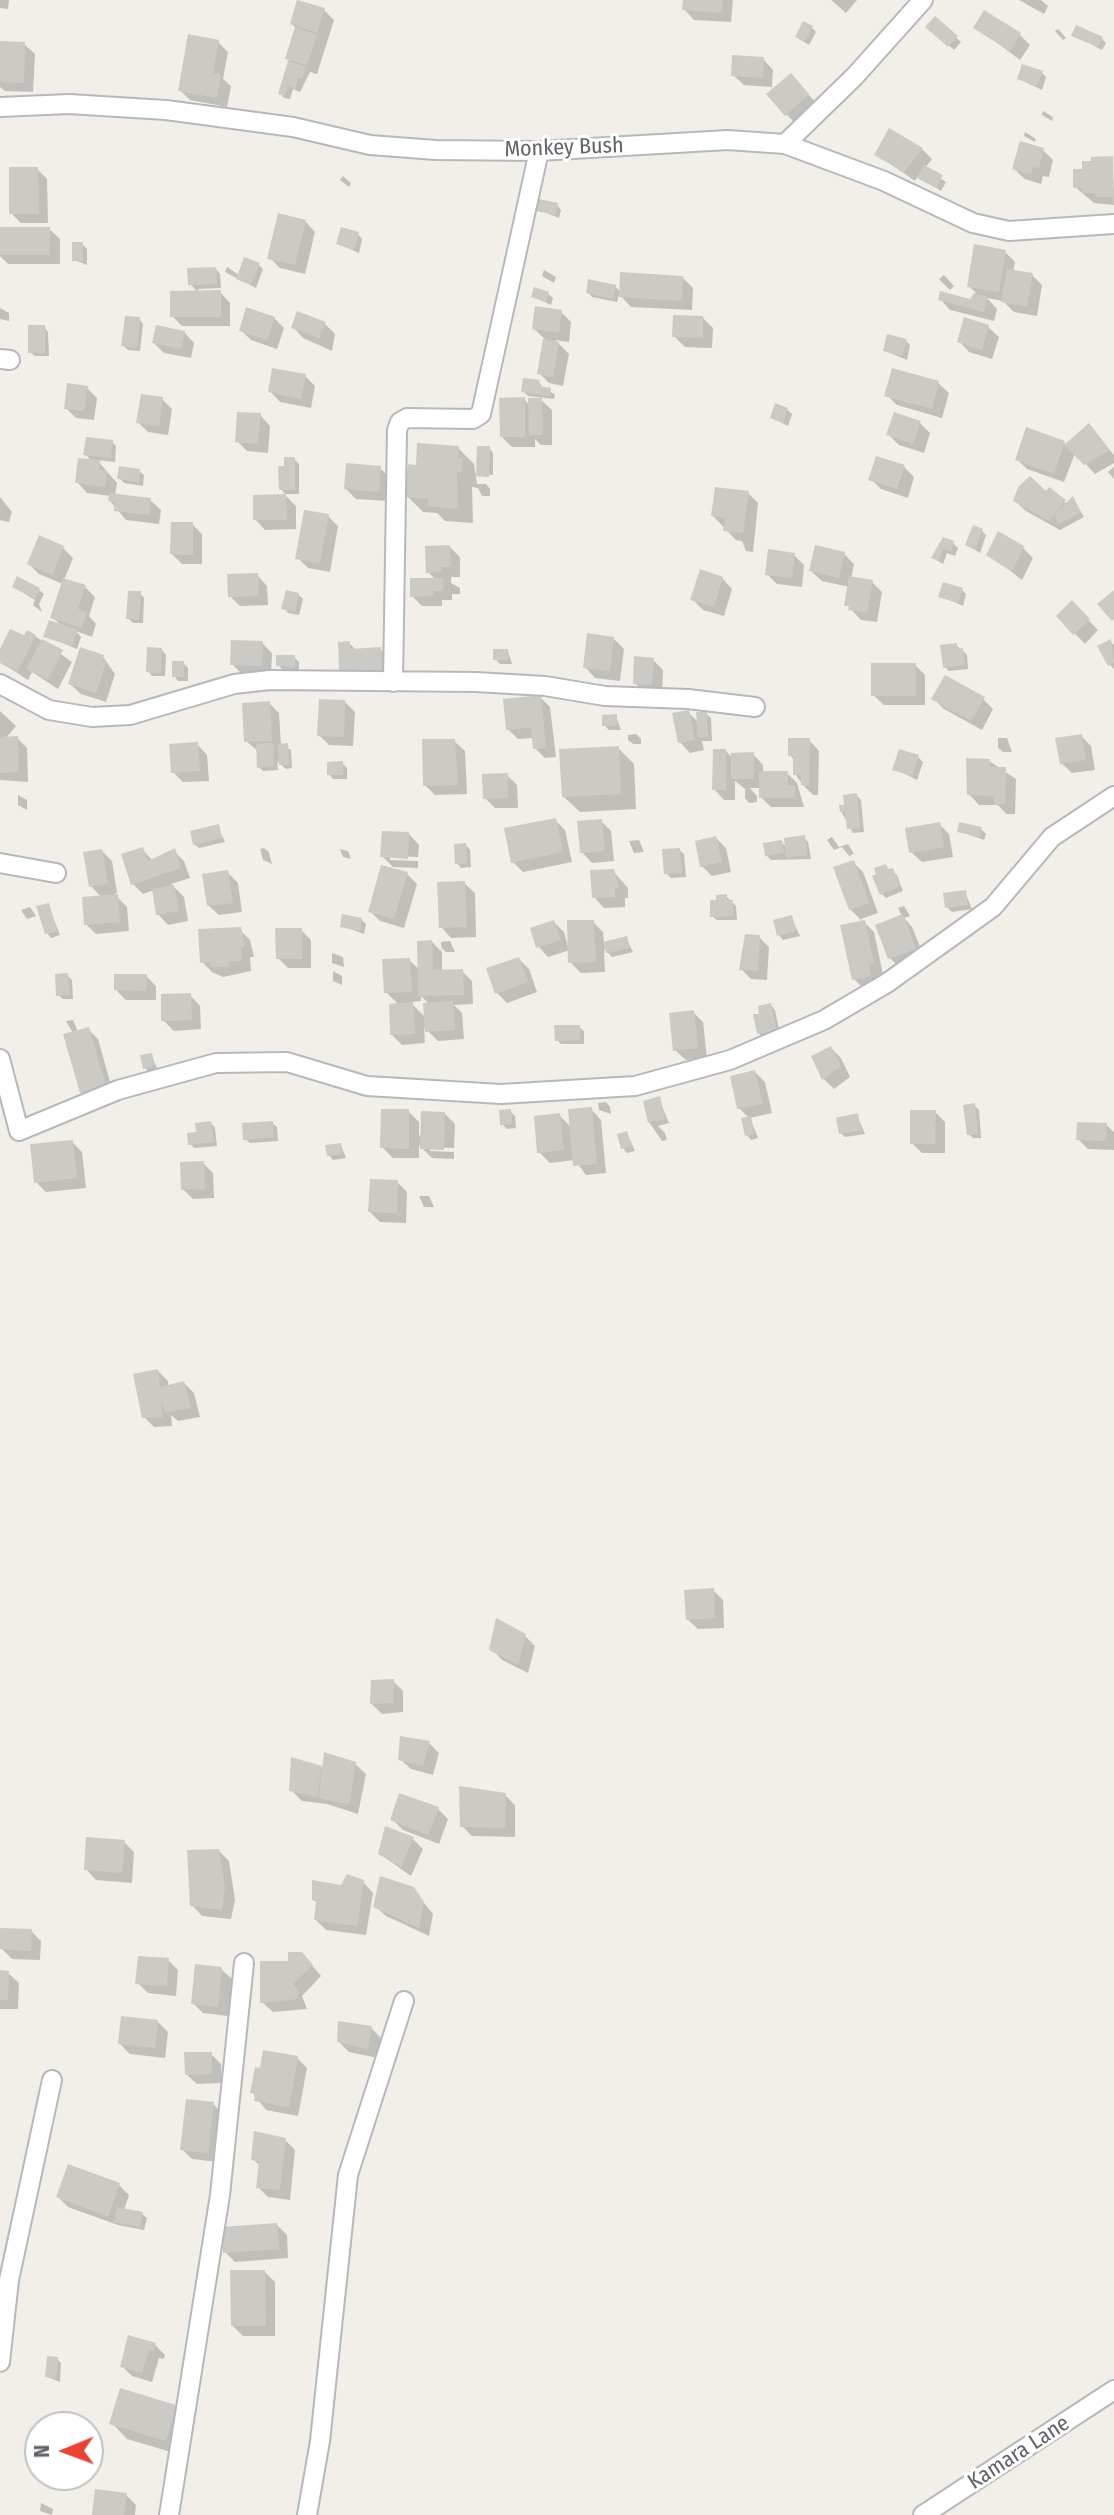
<!DOCTYPE html>
<style>
body{margin:0}
#map{position:relative;width:1114px;height:2515px;overflow:hidden;background:#f1efe8;font-family:"Fira Sans Condensed",sans-serif}
canvas{display:block}
.north{position:absolute;left:24px;top:2411px;width:80px;height:80px;box-sizing:border-box;background:#fff;border:2px solid #bfc1c3;border-radius:50%;rotate:269deg;font-size:22px;font-weight:700;line-height:32px;text-align:center;color:#5f6368}
.north::after{content:'';display:block;margin:auto;width:28px;height:36px;background:#ea4335;clip-path:polygon(50% 0,100% 100%,50% 72%,0 100%)}
</style>
<div id="map">
<canvas width="1114" height="2515"></canvas>
<div class="north">N</div>
</div>
<script>
const ctx = document.querySelector('canvas').getContext('2d');
ctx.lineJoin = 'round';
function fill(path, color) { ctx.fillStyle = color; ctx.fill(path, 'evenodd'); }
const poly = rows => new Path2D(rows.map(r => 'M' + r).join(''));
function stroke(path, color, width, dash) { ctx.strokeStyle = color; ctx.lineWidth = width; ctx.lineCap = dash ? 'butt' : 'round'; ctx.setLineDash(dash || []); ctx.stroke(path); }
function write(font, color, halo, rows, align = 'center') {
  ctx.font = font + ' "Fira Sans Condensed",sans-serif'; ctx.lineWidth = 6; ctx.setLineDash([]); ctx.textBaseline = 'middle'; ctx.strokeStyle = halo; ctx.fillStyle = color; for (const [text, x, y, turn = 0] of rows) {
    ctx.save(); ctx.translate(x, y); ctx.rotate((+turn || 0) * Math.PI / 180); ctx.textAlign = isNaN(turn) ? turn : align; if (halo) ctx.strokeText(text, 0, 0); ctx.fillText(text, 0, 0); ctx.restore();
  }
}
const shadow = poly([
 [0,0,9,0,8,9,0,8],
 [685,0,733,0,731,22,694,20,684,9],
 [831,0,857,0,846,13],
 [1041,0,1048,6,1044,14,1019,0],
 [324,10,334,20,317,74,310,72,300,92,293,89,290,99,284,98,280,93,297,29,292,24],
 [935,19,961,42,954,50,932,31],
 [811,27,816,32,809,45,797,37],
 [976,27,1020,35,1030,45,1020,60],
 [1058,29,1066,38,1063,40,1055,31],
 [1074,35,1101,38,1106,43,1102,50],
 [218,42,228,52,223,79,231,86,227,107,190,100,180,90],
 [0,43,24,44,35,54,33,92,5,91,0,87],
 [763,59,773,70,772,87,744,85,733,75],
 [1042,73,1046,77,1042,90,1019,79],
 [800,85,818,105,796,124,786,114],
 [1043,111,1053,117,1052,121,1042,115],
 [1025,132,1036,139,1035,142,1024,136],
 [922,149,932,159,925,168,946,182,941,191,918,176,915,181,876,154],
 [1043,150,1053,160,1049,177,1043,176,1041,184,1025,179,1014,169],
 [1112,158,1114,205,1094,203,1075,187,1084,171],
 [37,169,47,179,48,223,21,223,11,213],
 [343,176,351,183,349,187,340,180],
 [557,205,561,210,559,218,539,210],
 [305,221,315,232,305,274,280,268,270,258],
 [0,229,49,229,60,239,60,264,8,264,0,256],
 [358,234,362,239,359,253,338,244],
 [82,244,87,249,87,265,74,260],
 [1005,252,1015,262,1013,272,1032,275,1042,285,1037,316,1014,312,1003,301,987,298,997,309,994,321,950,310,940,299,971,301,976,293,969,286],
 [258,264,263,269,256,288,225,272,227,267,239,275],
 [216,269,220,274,221,288,198,289,198,292,220,292,230,303,230,326,182,326,172,316,198,292,190,284],
 [544,270,556,277,554,283,542,276],
 [944,275,954,286,950,290,939,279],
 [683,278,693,288,692,310,631,307,619,294,617,302,592,297,588,292,615,286,621,293],
 [548,294,553,298,551,305,533,297],
 [0,308,9,313,9,321,0,319],
 [561,312,571,322,569,342,555,340,569,354,563,386,549,383,539,373,545,339,534,329],
 [274,318,284,328,277,349,251,340,241,330],
 [703,318,713,328,712,348,685,347,674,336],
 [139,319,143,324,140,351,128,350,123,345],
 [324,323,335,334,332,351,303,338,293,327],
 [44,327,48,332,49,356,35,356,30,352],
 [988,327,999,337,992,359,969,352,959,341],
 [184,332,194,343,191,358,164,353,154,343],
 [906,341,910,345,907,360,885,351],
 [305,376,315,386,311,408,280,402,270,391],
 [539,382,543,389,555,394,554,399,528,396,523,391],
 [938,383,949,393,942,418,897,405,887,395],
 [87,388,97,398,94,420,76,418,66,408],
 [162,399,172,409,168,435,148,432,138,422],
 [524,399,530,406,541,400,552,410,552,445,541,445,535,439,535,447,512,447,502,437],
 [787,410,792,414,788,426,772,418],
 [260,415,270,426,268,453,247,451,237,441],
 [920,423,930,433,924,453,899,445,889,435],
 [1089,426,1114,455,1114,463,1095,474,1075,453,1064,482,1027,469,1017,459,1064,443,1067,445],
 [112,442,116,446,115,462,97,460,117,483,115,495,150,500,161,510,159,524,126,520,110,501,111,496,87,493,77,482,92,461,85,454],
 [458,448,474,464,477,484,486,484,490,489,490,496,482,496,478,488,472,487,473,523,445,521,437,513,423,512,407,496,417,467],
 [489,448,493,453,493,475,480,474,480,477,478,475],
 [294,459,299,464,299,494,285,494,281,489,286,468],
 [904,467,914,477,908,498,881,489,871,479],
 [1114,467,1114,479,1108,472],
 [380,468,390,478,388,501,356,499,346,489],
 [139,471,144,475,143,486,124,483,120,478],
 [748,493,758,503,753,552,746,551,742,541,736,540,713,516],
 [1047,494,1068,504,1073,499,1084,517,1060,530,1026,511,1015,501],
 [286,496,296,506,296,529,265,530,255,519],
 [0,497,12,512,9,522,0,520],
 [328,516,338,526,330,572,308,568,298,558],
 [192,524,202,534,202,564,182,564,172,554],
 [982,531,986,535,980,553,967,545],
 [953,543,958,548,955,556,947,553,943,564,933,558,936,549],
 [450,547,460,557,460,577,451,577,451,583,460,588,460,594,452,594,452,600,442,600,442,606,422,606,412,596,436,580,428,572],
 [63,548,73,558,64,580,85,587,95,597,89,616,96,624,92,637,76,631,81,637,77,649,46,636,63,627,52,617,63,584,39,574,29,564],
 [1023,548,1033,558,1022,580,989,554],
 [844,554,854,564,851,579,872,582,882,592,877,622,861,620,847,605,849,587,822,581,811,571],
 [794,555,804,565,802,587,777,584,767,574],
 [257,575,267,586,268,605,240,606,230,596],
 [722,578,732,589,724,616,703,610,692,599],
 [14,587,39,590,44,594,39,604,42,612,33,605,35,600],
 [962,590,966,594,963,606,940,596],
 [140,593,144,598,143,623,133,623,128,618],
 [298,594,303,599,299,615,288,613,284,608],
 [1072,603,1098,630,1085,644,1058,616],
 [35,636,72,662,58,689,32,672,28,680,0,662,0,654],
 [613,638,624,649,620,681,595,678,585,667],
 [1110,641,1114,645,1114,669,1109,664],
 [262,643,272,653,271,675,242,674,232,664],
 [349,643,356,650,380,649,391,660,391,682,351,681,341,670],
 [956,645,967,655,968,669,949,671,945,667],
 [162,650,166,655,165,676,152,676,148,671],
 [508,651,512,664,500,664,495,659],
 [103,657,115,674,106,702,81,694,70,684],
 [294,657,299,662,299,670,283,670,278,665],
 [653,660,663,670,662,695,645,694,635,683],
 [183,663,188,668,188,681,178,681,174,676],
 [915,665,925,675,925,705,884,705,873,695],
 [540,697,550,707,556,757,545,758,535,748,534,738,518,739,508,729],
 [934,699,983,699,993,709,982,730,944,709],
 [345,702,355,712,353,746,329,745,319,735],
 [269,703,279,713,281,746,291,750,292,768,286,769,277,761,278,770,263,771,259,767,258,751,246,741],
 [0,711,16,726,5,739,17,738,27,748,28,782,0,780],
 [688,712,699,723,706,713,711,718,712,741,702,741,704,750,690,753,680,742],
 [616,716,621,730,609,730,604,725],
 [636,734,641,739,641,744,633,744,628,740,628,735],
 [1081,736,1091,746,1095,770,1072,773,1061,763],
 [998,738,1007,738,1012,752,1003,752,998,748],
 [809,740,819,751,818,795,813,795,803,785,795,774,795,761,790,755],
 [454,741,465,751,467,794,435,795,425,785],
 [197,744,207,755,209,781,183,782,173,772],
 [618,748,634,764,636,809,580,812,564,797],
 [726,751,733,759,753,754,763,765,763,773,787,773,797,783,804,807,771,807,761,797,761,788,750,788,757,796,757,802,749,803,745,798,745,789,735,781,735,800,724,800,714,789],
 [918,757,923,762,917,780,895,769],
 [989,761,1016,779,1015,814,1006,814,998,805,979,805,969,794],
 [342,763,347,768,347,779,333,779,329,774],
 [507,775,517,785,518,808,495,808,485,798],
 [18,795,27,800,27,810,18,805],
 [856,795,861,800,864,832,853,833,841,811],
 [555,820,565,830,572,862,523,872,513,862],
 [601,821,611,831,614,861,592,863,582,852],
 [939,824,949,834,953,857,922,862,911,852],
 [218,827,225,842,199,848,194,844],
 [981,829,986,834,984,840,959,831],
 [409,834,419,845,418,857,390,856,390,860,418,861,418,868,393,867,382,856],
 [832,837,839,847,848,844,854,854,849,856,842,847,834,850,827,840],
 [716,838,726,848,731,872,712,876,702,866],
 [804,838,808,842,811,859,771,860,766,855,781,842,787,848],
 [639,840,644,852,634,853,629,841],
 [466,845,470,850,471,867,461,868,457,863],
 [264,848,269,852,272,864,263,860,260,849],
 [142,849,153,861,174,851,184,861,190,878,171,884,184,897,188,921,168,925,158,914,154,890,143,894,133,884],
 [340,849,348,851,351,859,343,857],
 [679,850,684,854,686,877,671,878,666,873],
 [102,851,112,861,117,893,114,894,127,907,129,931,96,934,86,924,102,898,91,886],
 [853,862,863,872,878,913,861,919,874,932,883,974,878,975,880,986,864,989,854,979,863,922,850,909],
 [885,866,897,875,903,891,886,898,882,894],
 [613,871,628,888,628,898,625,898,625,907,604,908,594,897],
 [228,873,238,883,242,912,219,915,208,905],
 [407,874,417,884,404,928,380,921,370,911],
 [464,883,475,893,476,937,451,938,441,927],
 [965,892,972,909,952,912,947,907],
 [726,896,736,906,737,920,717,920,712,916],
 [48,905,60,935,51,938,47,933],
 [904,906,910,916,904,918,912,927,925,959,900,968,890,958,902,916,898,908],
 [30,907,36,916,27,919,21,910],
 [791,917,800,936,783,940,779,935],
 [361,919,366,924,364,934,342,926],
 [554,922,564,932,568,947,593,922,603,932,604,944,626,938,633,952,612,957,604,949,605,972,581,973,570,962,570,950,548,957,538,946],
 [240,930,250,940,254,957,250,957,251,971,223,977,212,972,202,962],
 [301,930,311,940,311,968,288,968,278,958],
 [759,937,769,947,767,980,751,979,741,969,742,951],
 [450,941,455,952,446,952,442,948,442,972,462,971,472,981,473,1004,454,1005,462,1013,464,1039,438,1041,424,1027,425,1043,402,1045,392,1035,399,1005,386,992,409,960,420,970,432,942,442,952,441,942],
 [421,996,429,1004,426,1018,410,1002,421,1001],
 [332,953,343,957,344,967,332,963],
 [519,959,529,969,537,992,507,1003,497,993],
 [333,971,342,976,342,985,333,981],
 [67,975,72,980,73,999,63,999,58,995],
 [146,976,156,986,156,1000,126,1000,116,990],
 [190,995,200,1006,201,1029,174,1031,163,1020],
 [771,1005,775,1010,780,1035,763,1038,759,1033,761,1015],
 [693,1012,703,1022,707,1058,686,1060,675,1050],
 [73,1020,78,1032,88,1029,98,1039,114,1096,92,1102,82,1092,73,1033,66,1021],
 [579,1027,584,1031,584,1044,561,1044,557,1040],
 [831,1048,841,1058,850,1077,834,1089,824,1079,813,1057],
 [151,1055,158,1070,149,1072,145,1068],
 [755,1072,765,1082,772,1113,750,1118,758,1138,751,1140,747,1135,749,1118,739,1108],
 [659,1099,669,1123,658,1126,665,1133,667,1140,662,1141,649,1122],
 [606,1102,610,1107,611,1114,599,1110,598,1103],
 [974,1105,979,1110,981,1138,973,1138,969,1134],
 [591,1109,601,1120,606,1173,586,1175,575,1160,550,1163,539,1152,559,1115,572,1128],
 [408,1111,419,1122,419,1136,445,1114,455,1124,454,1148,430,1147,430,1151,454,1152,454,1159,432,1158,419,1145,419,1158,393,1158,382,1147],
 [510,1111,515,1116,516,1128,507,1129,502,1124],
 [935,1112,945,1122,945,1153,922,1153,912,1143],
 [857,1115,865,1134,845,1137,841,1133],
 [211,1123,215,1128,217,1146,195,1148,190,1144],
 [272,1123,277,1127,278,1141,250,1143,245,1139],
 [1106,1125,1114,1132,1114,1150,1088,1149,1078,1139],
 [627,1133,635,1151,627,1153,623,1148],
 [72,1142,82,1152,86,1188,46,1192,36,1182],
 [341,1145,346,1158,333,1160,329,1155],
 [203,1163,213,1173,214,1198,193,1199,183,1189],
 [397,1182,407,1192,406,1223,380,1222,370,1212],
 [419,1196,429,1196,434,1207,424,1207],
 [158,1371,168,1381,168,1387,184,1383,194,1393,200,1417,178,1421,171,1415,172,1426,154,1427,144,1417],
 [713,1590,723,1600,724,1628,698,1629,687,1619],
 [525,1636,535,1646,528,1673,502,1660,492,1649],
 [393,1681,403,1691,403,1712,382,1714,372,1704],
 [429,1743,439,1753,433,1775,411,1769,400,1759],
 [293,1760,324,1769,355,1764,366,1774,358,1814,327,1804,302,1801,291,1790],
 [505,1795,515,1805,515,1837,472,1836,462,1826],
 [438,1809,448,1819,439,1844,403,1830,393,1820],
 [413,1839,423,1849,411,1876,380,1854],
 [124,1842,134,1852,132,1883,96,1880,86,1869],
 [219,1851,229,1861,235,1900,231,1919,202,1916,192,1905],
 [363,1882,373,1893,366,1935,326,1930,316,1920,343,1887],
 [412,1888,433,1914,429,1936,386,1916,375,1906],
 [31,1931,41,1941,40,1960,12,1959,2,1949],
 [168,1960,178,1970,176,1996,148,1993,138,1983],
 [311,1964,321,1976,302,1996,307,2009,273,2012,262,2002],
 [221,1969,232,1979,228,2016,203,2013,193,2003],
 [0,1972,8,1973,19,1983,18,2009,0,2009],
 [157,2021,168,2032,165,2058,130,2054,120,2044],
 [371,2028,381,2038,378,2058,349,2052,339,2042],
 [211,2054,221,2064,222,2083,197,2084,186,2074],
 [297,2058,307,2068,298,2116,266,2110,252,2092],
 [213,2104,223,2114,218,2162,192,2159,182,2149],
 [285,2140,295,2150,290,2200,268,2197,258,2187,260,2166,253,2159],
 [119,2185,129,2195,124,2210,142,2214,147,2218,144,2230,118,2225,68,2207,58,2197],
 [277,2225,287,2235,288,2258,235,2262,225,2252],
 [265,2272,275,2282,275,2336,243,2336,233,2326],
 [155,2345,165,2355,164,2359,159,2358,152,2382,132,2376,122,2366],
 [57,2359,61,2363,60,2382,47,2377],
 [175,2407,191,2423,181,2455,127,2439,112,2423],
 [126,2495,136,2505,135,2515,94,2515],
 [41,2503,53,2509,52,2515,40,2511]
]);
const building = poly([
 [297,0,325,8,317,33,290,24],
 [683,0,723,0,722,13,682,10],
 [984,10,1021,33,1010,51,973,28],
 [935,16,958,36,948,47,925,27],
 [803,21,813,26,804,42,795,37],
 [1076,25,1103,37,1098,47,1071,36],
 [295,27,317,35,307,65,285,59],
 [188,34,219,40,213,73,221,74,217,98,178,91],
 [0,41,25,42,24,83,0,82],
 [732,55,764,57,763,78,731,76],
 [288,61,306,67,302,79,298,78,295,89,288,86,285,96,278,94],
 [1022,64,1043,71,1037,86,1017,79],
 [791,73,809,94,785,116,766,94],
 [889,128,923,148,904,172,874,155],
 [1020,141,1044,148,1039,168,1033,167,1031,175,1012,169],
 [1113,156,1114,197,1096,197,1096,193,1082,193,1082,188,1073,188,1073,169,1082,169,1082,161,1091,161,1091,157],
 [924,165,943,175,936,188,917,178],
 [9,167,38,167,39,214,9,214],
 [539,199,558,203,555,215,536,211],
 [278,213,306,220,295,265,267,259],
 [0,227,50,227,50,255,0,255],
 [341,227,359,232,354,250,336,244],
 [72,242,83,242,83,261,72,261],
 [974,244,1006,250,999,292,967,287],
 [244,257,260,263,251,285,236,279],
 [216,267,217,284,188,285,187,268],
 [1007,269,1033,273,1027,307,1001,302],
 [620,272,683,276,682,301,619,297],
 [588,279,616,285,613,299,586,293],
 [534,287,549,292,546,302,531,297],
 [221,290,221,317,170,317,170,291],
 [940,291,970,299,974,293,988,297,984,312,938,300],
 [535,306,562,310,559,333,532,329],
 [246,307,275,317,267,340,239,331],
 [297,311,326,322,319,338,291,328],
 [673,315,703,316,703,338,672,337],
 [125,316,140,317,137,348,121,346],
 [964,317,989,325,982,350,957,342],
 [28,325,45,325,45,353,28,353],
 [156,325,185,331,181,349,152,343],
 [887,334,907,339,902,356,883,351],
 [543,339,559,342,553,377,537,374],
 [272,368,306,374,301,399,268,392],
 [892,368,939,381,932,409,884,396],
 [523,378,540,380,539,386,551,388,550,396,521,392],
 [67,383,88,386,84,411,64,409],
 [141,394,163,397,159,426,136,423],
 [525,397,525,437,500,437,499,398],
 [528,398,542,398,543,435,529,435],
 [775,403,788,408,783,423,770,418],
 [237,412,261,413,258,444,235,442],
 [894,412,921,421,913,444,886,435],
 [1089,423,1110,450,1084,465,1064,445],
 [1026,427,1065,441,1054,474,1015,460],
 [86,437,113,440,111,458,83,455],
 [417,443,459,446,458,458,463,458,461,473,457,472,458,509,428,506,428,499,405,497,408,464,416,465],
 [477,446,490,446,489,477,476,476],
 [876,456,905,465,897,489,868,480],
 [284,457,295,457,295,490,279,490,278,466,284,466],
 [78,458,100,460,99,470,107,471,105,487,75,483],
 [346,463,381,466,379,492,344,489],
 [119,466,140,469,139,482,117,479],
 [1030,476,1046,491,1049,487,1066,500,1049,521,1013,501,1018,487],
 [715,487,749,491,743,533,723,531,725,518,711,516],
 [109,493,151,498,149,515,114,511,115,502,108,501],
 [286,494,287,520,253,520,253,495],
 [1073,496,1081,512,1058,525,1055,514],
 [304,510,329,514,320,563,295,559],
 [171,522,193,522,193,555,170,554],
 [973,525,983,529,975,550,965,545],
 [998,531,1024,546,1012,572,986,555],
 [39,535,64,546,52,575,27,564],
 [943,537,954,541,951,552,943,549,939,561,931,558],
 [450,545,451,567,441,567,441,572,426,573,425,546],
 [815,545,845,552,839,578,809,571],
 [768,549,795,553,792,578,765,575],
 [700,569,723,577,714,607,690,600],
 [258,573,259,596,228,597,227,574],
 [17,576,40,588,35,599,12,587],
 [849,576,873,580,867,613,848,610,849,606,844,606],
 [63,578,86,585,78,609,87,612,82,628,50,618],
 [410,578,443,578,443,591,433,591,433,596,410,597],
 [943,582,963,588,958,603,938,597],
 [286,590,299,593,295,612,281,609],
 [1114,590,1114,619,1112,621,1097,604],
 [128,591,141,591,139,620,126,619],
 [1072,600,1090,619,1073,635,1056,616],
 [49,620,78,630,72,646,43,637],
 [10,629,24,635,27,630,36,635,17,672,0,663,0,649],
 [587,633,614,637,610,671,583,668],
 [42,639,63,650,48,680,26,669],
 [1111,639,1114,662,1108,666,1097,646],
 [231,640,263,641,262,666,230,665],
 [350,641,350,649,381,647,382,673,339,671,338,642],
 [957,643,957,649,963,648,965,665,943,668,940,645],
 [80,647,104,655,102,660,106,662,96,693,68,684],
 [147,647,162,648,161,673,146,672],
 [493,649,508,649,509,660,493,660],
 [276,655,295,655,295,667,276,666],
 [634,656,654,658,652,685,633,684],
 [172,661,184,661,184,677,172,677],
 [871,663,916,663,916,696,871,696],
 [945,675,985,697,971,721,931,699],
 [541,695,546,748,533,749,531,727,506,730,503,699],
 [319,699,345,700,344,737,317,736],
 [270,701,272,741,244,742,242,703],
 [689,710,695,740,678,743,672,713],
 [707,711,708,737,698,737,696,712],
 [617,714,617,726,602,726,602,715],
 [1082,734,1086,760,1060,764,1055,738],
 [18,736,19,772,0,773,0,737],
 [788,738,810,738,809,786,801,785,801,775,793,775,793,756,788,756],
 [422,739,455,739,458,785,423,786],
 [198,742,200,771,171,773,169,744],
 [273,743,274,766,257,768,256,744],
 [288,743,289,765,279,765,278,744],
 [619,746,621,794,562,797,559,749],
 [713,749,726,749,726,790,712,790],
 [899,749,919,755,912,776,892,770],
 [754,752,754,779,731,779,731,753],
 [966,758,990,759,990,767,1006,767,1005,804,994,804,994,796,967,795],
 [343,761,343,775,327,775,327,762],
 [759,771,788,771,788,785,795,786,795,798,759,798],
 [508,773,508,798,483,799,482,774],
 [857,793,860,828,847,829,845,812,840,812,839,805,844,805,843,795],
 [556,818,563,852,511,863,504,828],
 [602,819,605,851,580,853,577,821],
 [940,822,944,847,909,853,905,828],
 [959,822,982,827,980,837,957,832],
 [219,824,222,838,193,845,190,831],
 [382,831,409,832,408,859,380,857],
 [805,835,807,855,786,858,784,838],
 [716,836,722,862,700,867,695,841],
 [782,840,784,853,765,856,763,843],
 [466,843,467,863,455,864,454,844],
 [143,847,148,861,175,848,181,868,131,885,121,854],
 [680,848,682,873,664,874,662,849],
 [102,849,108,884,89,887,83,852],
 [854,860,869,903,849,910,833,867],
 [886,864,888,869,893,868,900,886,880,895,872,876,876,874,874,868],
 [381,865,408,872,394,919,368,912],
 [614,869,619,888,615,888,615,897,592,898,590,870],
 [228,870,233,903,207,906,202,874],
 [465,881,467,927,439,928,437,882],
 [174,885,179,911,156,915,152,889],
 [966,890,968,905,945,908,943,893],
 [118,894,120,922,84,925,82,897],
 [727,894,727,900,733,900,733,916,710,917,710,900,716,900,716,895],
 [49,903,57,931,45,934,36,906],
 [342,914,362,918,360,931,340,927],
 [903,914,916,949,888,959,875,925],
 [792,915,796,931,777,936,773,920],
 [554,920,561,940,536,948,530,928],
 [567,920,594,920,596,962,568,963],
 [865,920,874,964,869,965,871,976,852,980,840,925],
 [241,927,245,947,241,947,242,961,229,961,229,967,211,967,210,962,200,963,198,929],
 [275,928,302,928,302,959,276,959],
 [745,934,760,935,758,971,739,970],
 [627,936,630,948,606,953,603,942],
 [432,940,433,970,463,969,464,995,418,996,417,941],
 [519,957,528,982,495,994,486,968],
 [410,958,412,992,384,993,382,959],
 [68,973,70,995,56,996,55,974],
 [114,974,147,974,146,991,114,990],
 [191,993,192,1020,161,1021,161,994],
 [453,1001,455,1030,425,1032,423,1003],
 [413,1002,415,1034,390,1035,389,1004],
 [771,1003,777,1031,757,1034,753,1014,759,1014,758,1006],
 [694,1010,698,1048,673,1051,669,1013],
 [554,1025,580,1025,580,1040,555,1041],
 [89,1027,106,1086,80,1093,63,1034],
 [831,1046,841,1066,822,1080,811,1056],
 [152,1053,155,1065,143,1069,140,1055],
 [755,1070,763,1104,737,1109,730,1076],
 [660,1096,665,1119,648,1123,643,1101],
 [975,1103,978,1134,967,1135,963,1105],
 [592,1107,597,1164,573,1166,568,1109],
 [381,1109,409,1109,409,1149,380,1148],
 [511,1109,512,1124,500,1125,499,1110],
 [910,1110,936,1110,935,1144,910,1144],
 [421,1111,445,1112,444,1150,420,1149],
 [560,1113,564,1150,537,1153,534,1116],
 [858,1113,861,1130,839,1134,836,1118],
 [751,1116,754,1134,745,1136,741,1118],
 [211,1121,214,1142,188,1145,187,1133,196,1132,195,1123],
 [273,1121,274,1137,243,1140,242,1123],
 [1077,1122,1107,1123,1106,1141,1076,1140],
 [627,1131,632,1146,621,1149,617,1134],
 [73,1140,77,1178,34,1183,30,1144],
 [341,1143,343,1154,327,1156,325,1145],
 [204,1161,205,1189,181,1190,180,1162],
 [370,1179,398,1180,397,1213,368,1212],
 [158,1369,160,1387,184,1381,191,1408,165,1412,161,1400,163,1417,142,1418,133,1374],
 [714,1588,715,1618,686,1620,684,1590],
 [496,1618,526,1634,518,1665,489,1650],
 [394,1679,393,1703,370,1704,371,1680],
 [400,1736,430,1741,423,1766,398,1760],
 [324,1752,356,1762,349,1805,319,1798],
 [291,1757,322,1766,317,1797,289,1791],
 [459,1786,506,1793,505,1828,460,1827],
 [399,1793,439,1807,428,1835,390,1820],
 [385,1826,414,1837,401,1867,378,1854],
 [86,1837,125,1840,122,1873,84,1870],
 [219,1849,225,1888,222,1910,190,1906,187,1850],
 [347,1874,364,1880,357,1926,314,1920,316,1902,312,1900,312,1880,341,1885],
 [380,1876,414,1887,424,1902,419,1928,373,1907],
 [0,1928,32,1929,31,1951,0,1949],
 [288,1952,302,1952,313,1965,293,1984,298,1990,298,1999,260,2003,260,1961,288,1961],
 [138,1956,169,1958,167,1986,135,1984],
 [195,1964,222,1967,218,2007,191,2004],
 [0,1970,9,1971,8,2000,0,2000],
 [121,2016,158,2020,155,2048,118,2044],
 [338,2021,372,2026,368,2049,337,2042],
 [263,2050,298,2056,289,2107,254,2101,255,2093,250,2093,255,2067,260,2068],
 [184,2052,212,2052,212,2074,185,2075],
 [186,2099,214,2102,208,2153,180,2150],
 [254,2131,286,2138,280,2190,256,2188,259,2161,251,2160],
 [68,2164,120,2183,108,2217,56,2197],
 [117,2207,143,2212,140,2227,114,2222],
 [277,2223,279,2249,223,2253,221,2227],
 [230,2270,265,2270,266,2326,231,2326],
 [128,2335,156,2343,154,2351,149,2349,142,2373,120,2367],
 [47,2356,58,2357,56,2379,45,2377],
 [120,2388,176,2405,166,2441,109,2424],
 [95,2489,127,2493,124,2515,92,2515]
]);
const street = poly([
 [0,107,69,104,166,110,293,127,370,145,436,150,539,151,728,140,785,144,884,181,973,223,1009,231,1114,224],
 [785,144,855,76,923,0],
 [0,359,10,360],
 [393,682,397,430,400,422,407,418,473,419,481,414,539,151],
 [0,684,49,710,92,717,130,715,234,684,270,680,476,682,545,686,605,696,688,699,755,707],
 [0,863,56,873],
 [0,1059,19,1131,118,1090,216,1063,287,1062,367,1086,501,1094,635,1086,730,1060,824,1020,887,983,993,907,1052,837,1114,796],
 [0,2362,9,2280,52,2080],
 [169,2515,220,2195,244,1963],
 [307,2515,320,2441,348,2175,404,2001],
 [923,2515,1114,2390]
]);
const streetNames = [
 ["Monkey Bush",564,148,-2],
 ["Kamara Lane",1019,2453,-33]
];
fill(shadow, '#0003');
fill(building, '#cccac5');
stroke(street, '#b5b8bc', 22);
stroke(street, '#fff', 18);
write('22px', '#5f6368', '#fff', streetNames);
</script>
